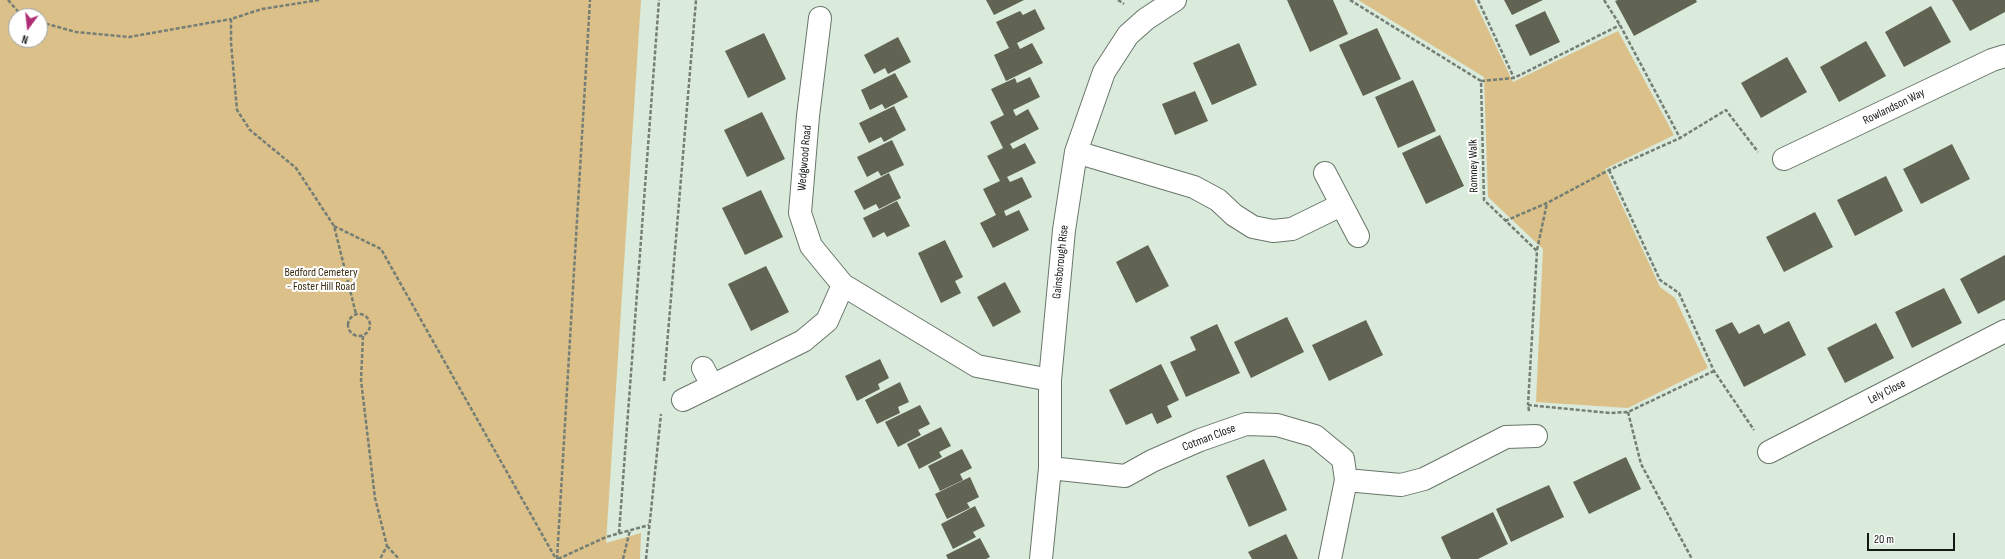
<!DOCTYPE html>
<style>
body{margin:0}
#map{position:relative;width:2005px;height:559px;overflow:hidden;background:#daeadb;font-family:"Sofia Sans Condensed",sans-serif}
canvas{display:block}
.north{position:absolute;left:8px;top:8px;width:40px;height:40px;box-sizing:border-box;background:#fff;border:1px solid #a1a3a1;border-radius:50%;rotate:195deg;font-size:11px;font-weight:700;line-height:16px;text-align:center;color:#141914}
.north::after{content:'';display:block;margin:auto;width:14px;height:18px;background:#b12e76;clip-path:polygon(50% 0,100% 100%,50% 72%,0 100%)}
.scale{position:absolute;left:1867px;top:533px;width:88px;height:18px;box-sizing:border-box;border:2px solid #141914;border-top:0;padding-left:5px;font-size:12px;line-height:14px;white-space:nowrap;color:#141914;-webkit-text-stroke:3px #fff;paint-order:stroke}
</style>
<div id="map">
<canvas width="2005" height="559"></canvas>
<div class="north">N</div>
<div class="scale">20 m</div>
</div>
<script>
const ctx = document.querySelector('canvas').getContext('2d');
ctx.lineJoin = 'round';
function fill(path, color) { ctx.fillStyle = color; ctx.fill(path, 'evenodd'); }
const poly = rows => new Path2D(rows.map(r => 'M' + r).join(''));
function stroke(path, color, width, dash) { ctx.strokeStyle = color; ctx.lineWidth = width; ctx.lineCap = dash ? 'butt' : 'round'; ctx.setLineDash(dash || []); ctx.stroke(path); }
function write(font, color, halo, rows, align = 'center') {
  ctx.font = font + ' "Sofia Sans Condensed",sans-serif'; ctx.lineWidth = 4; ctx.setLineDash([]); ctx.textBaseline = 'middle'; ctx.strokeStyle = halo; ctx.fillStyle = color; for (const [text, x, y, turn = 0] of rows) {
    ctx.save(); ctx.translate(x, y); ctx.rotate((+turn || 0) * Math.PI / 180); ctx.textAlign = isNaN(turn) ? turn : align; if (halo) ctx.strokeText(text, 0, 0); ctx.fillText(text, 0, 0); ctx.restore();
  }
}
const green = poly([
 [0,0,641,0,606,543,641,533,640,559,0,559],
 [16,16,40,16,40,40,16,40],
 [1358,0,1474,0,1513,82,1618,31,1674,135,1605,169,1660,287,1675,298,1708,368,1628,408,1536,402,1543,249,1488,197,1484,77]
]);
const building = poly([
 [986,0,1024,0,994,15],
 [1287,0,1333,0,1348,34,1310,52],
 [1504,0,1543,0,1512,15],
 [1618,0,1696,0,1697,2,1634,36,1615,1],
 [1952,0,2005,0,2005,12,1970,31],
 [1931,6,1951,42,1904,67,1885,32],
 [1035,9,1045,29,1017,43,1020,49,1032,43,1043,63,1006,81,994,55,1009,48,996,22,1020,11,1023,15],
 [1545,11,1560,42,1530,56,1515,25],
 [1377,28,1401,79,1363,96,1339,45],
 [764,33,786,79,748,98,725,51],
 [898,37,911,62,888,74,885,68,874,74,864,55],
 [1866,41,1886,76,1839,102,1820,67],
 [1239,43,1257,85,1212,105,1193,63],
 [1787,57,1807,92,1761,118,1741,83],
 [895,73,908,97,885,109,882,104,870,110,861,90],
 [1030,77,1040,97,1013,110,1016,116,1028,109,1039,129,1006,146,1010,144,1013,149,1025,143,1036,163,1007,177,1010,182,1022,177,1032,197,1004,211,1006,216,1019,210,1029,230,993,248,980,223,996,215,983,189,1000,181,987,156,1003,148,990,122,1004,115,991,89,1015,78,1017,83],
 [1413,80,1436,131,1398,148,1375,97],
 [1195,91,1208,121,1175,135,1162,104],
 [894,106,906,130,884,142,881,137,869,143,859,123],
 [762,112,785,159,747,177,724,130],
 [1440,135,1464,186,1426,204,1402,153],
 [892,140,904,165,881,176,878,171,867,177,857,157],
 [1952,144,1970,179,1921,204,1903,169],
 [889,173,901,198,879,209,876,204,864,210,854,191],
 [1886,176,1903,211,1855,236,1837,200],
 [761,190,783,237,745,255,722,208],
 [897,201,910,226,887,237,884,232,873,238,863,218],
 [1815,212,1833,247,1784,272,1766,237],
 [945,240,963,277,955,281,961,293,941,303,918,253],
 [1148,245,1169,286,1136,303,1116,262],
 [2005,255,2005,300,1978,314,1960,279],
 [766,266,789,312,751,331,728,284],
 [1005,282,1021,312,993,327,977,297],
 [1944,288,1962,323,1912,348,1895,312],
 [1287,317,1304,352,1251,378,1234,342],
 [1366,320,1383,355,1329,381,1312,345],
 [1789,321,1806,355,1744,387,1715,330,1732,322,1739,334,1759,324,1764,334],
 [1876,323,1894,358,1845,383,1827,348],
 [1217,324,1240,373,1186,397,1170,362,1196,350,1190,337],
 [880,359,889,378,878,384,880,389,857,401,845,376],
 [1161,364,1179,400,1167,406,1172,417,1157,424,1152,413,1126,425,1109,390],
 [900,382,909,402,898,407,900,413,877,424,865,400],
 [920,405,930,424,918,430,921,435,898,447,885,422],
 [941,427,951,446,939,452,942,457,919,469,907,444],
 [962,449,972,468,960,474,963,480,940,491,928,466],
 [1626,457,1641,489,1589,514,1573,482],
 [1264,459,1287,510,1249,527,1226,476],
 [970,477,979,497,967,503,970,508,947,519,935,494],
 [1549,485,1564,517,1511,542,1496,509],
 [975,506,985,526,973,532,976,537,953,549,941,524],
 [1493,512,1508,544,1478,559,1451,559,1441,537],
 [1286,534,1298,559,1252,559,1248,552],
 [980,538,990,557,986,559,948,559,946,555]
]);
const path = poly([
 [8,0,22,16],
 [319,0,262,9,231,19,231,43,237,110,250,130,296,168,334,226,356,314],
 [1118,0,1124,4],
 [1350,0,1481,81,1484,200,1537,251,1528,405],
 [1478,0,1514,78],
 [1604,0,1620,25,1680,138],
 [40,22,76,32,129,37,231,19],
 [1481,81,1514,78,1620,25],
 [1609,170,1660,280,1679,293,1714,371,1754,430],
 [1505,221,1547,203,1609,170,1680,138,1726,110,1758,152],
 [334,226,381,249,556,559],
 [1537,250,1547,203],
 '348 325a11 11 0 1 1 22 0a11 11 0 1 1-22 0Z',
 [363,336,361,380,375,498,387,546,380,559],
 [664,381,696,0],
 [1529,411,1528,405,1610,413,1628,412,1714,371],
 [1628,412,1641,464,1692,559],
 [619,533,659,0],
 [387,546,399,559],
 [557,559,590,0],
 [558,559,606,537,649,525],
 [623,559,630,530],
 [646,559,661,414]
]);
const minor = poly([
 [820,18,808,116,800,213,811,246,843,285,977,366,1050,380],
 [1076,152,1194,187,1218,200,1234,215,1253,227,1273,231,1292,229,1341,205],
 [1784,159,1992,60,2005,56],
 [1325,173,1358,236],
 [703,368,712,385],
 [683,400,803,341,827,321,843,285],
 [1769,452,2005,331],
 [1050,468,1125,476,1152,461,1200,440,1246,424,1277,425,1315,436,1343,459,1346,480,1330,559],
 [1346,480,1401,485,1424,479,1506,437,1536,436],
 [1041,559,1050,468,1050,380,1064,230,1076,152,1104,72,1128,35,1146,19,1175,0]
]);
const streetNames = [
 ["Rowlandson Way",1894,107,-26],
 ["Wedgwood Road",805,158,-85],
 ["Romney Walk",1474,166,-91],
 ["Gainsborough Rise",1061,262,-84],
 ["Lely Close",1887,392,-27],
 ["Cotman Close",1209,438,-21]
];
const parkNames = [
 ["Bedford Cemetery",321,273],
 ["- Foster Hill Road",321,287]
];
fill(green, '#dbc08a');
fill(building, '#616453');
stroke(minor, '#687669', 24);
stroke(path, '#747e74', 2.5, [4, 2]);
stroke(minor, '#fff', 22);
write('12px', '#141914', '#fff', streetNames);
write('12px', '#3a2c0f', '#fff', parkNames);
</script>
